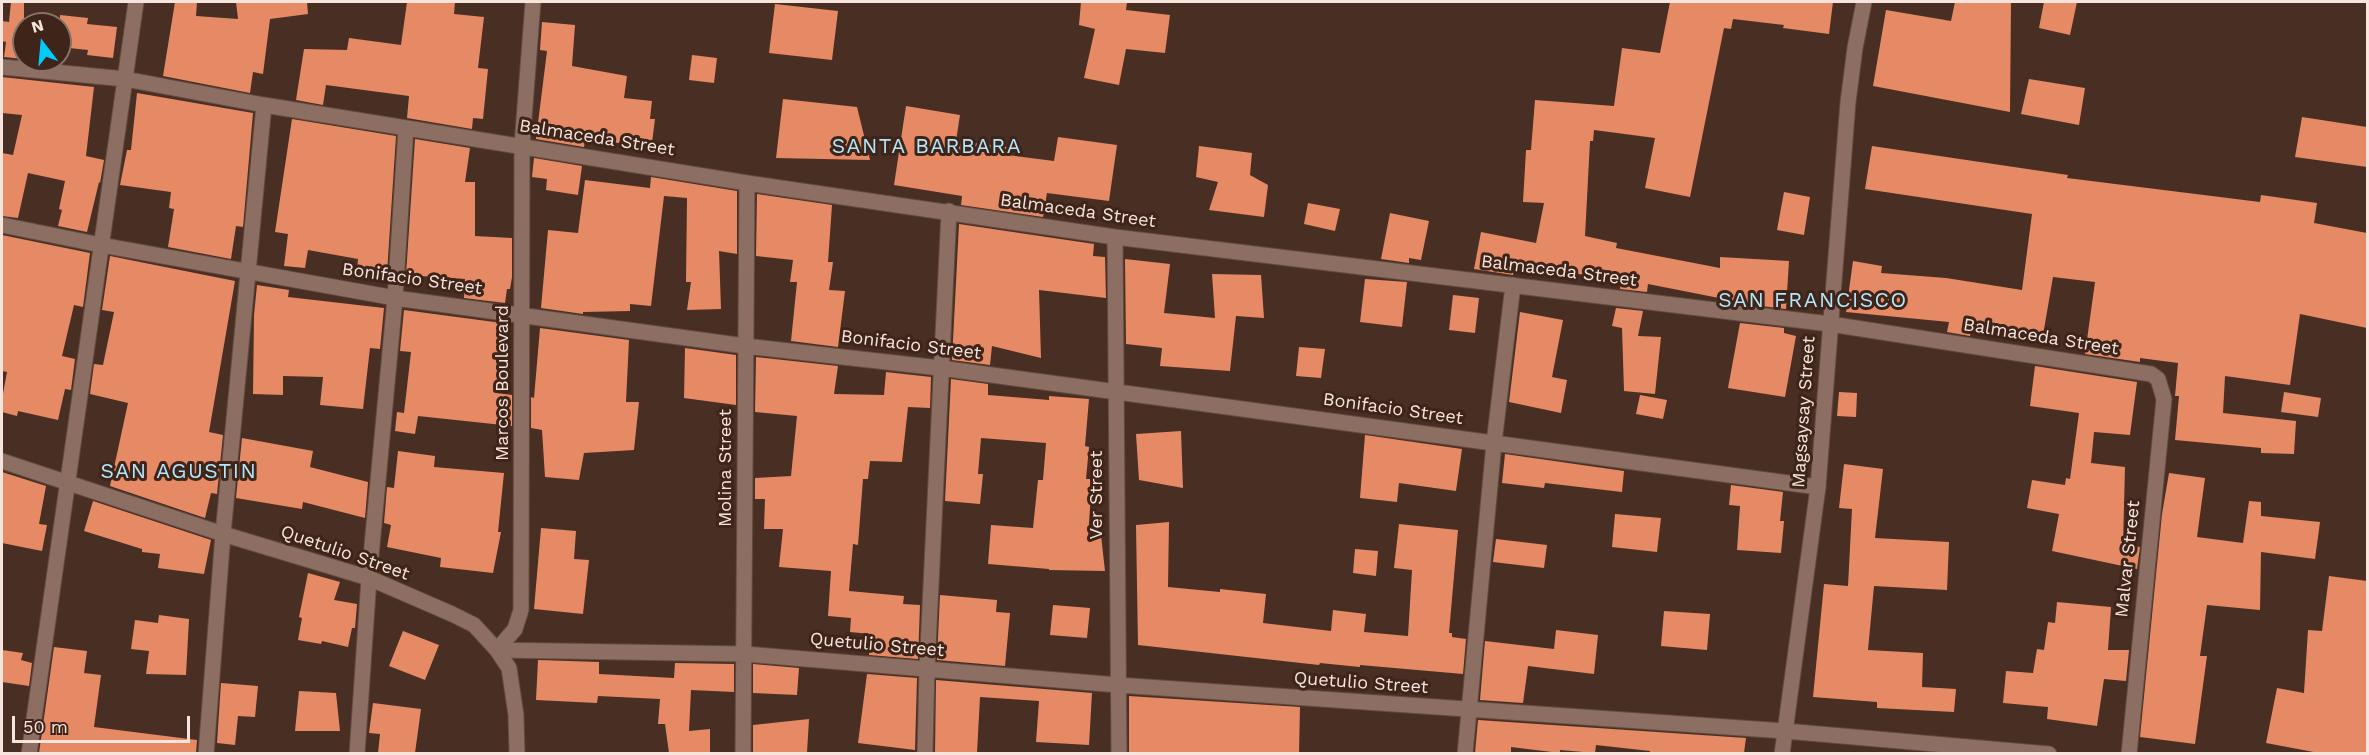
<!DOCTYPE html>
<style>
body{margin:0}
#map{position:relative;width:2369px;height:755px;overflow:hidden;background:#492e23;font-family:"Work Sans",sans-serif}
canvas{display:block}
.frame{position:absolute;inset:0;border:3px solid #f6e4dd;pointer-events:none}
.north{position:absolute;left:12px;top:12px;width:60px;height:60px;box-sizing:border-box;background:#3e2419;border:2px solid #887167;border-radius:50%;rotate:344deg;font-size:16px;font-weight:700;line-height:24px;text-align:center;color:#f6e4dd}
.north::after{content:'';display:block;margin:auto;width:21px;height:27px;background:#00cbf9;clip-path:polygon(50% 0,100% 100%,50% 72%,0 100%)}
.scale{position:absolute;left:12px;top:716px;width:178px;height:27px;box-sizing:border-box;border:3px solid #f6e4dd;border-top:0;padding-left:8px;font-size:18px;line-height:21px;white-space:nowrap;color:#f6e4dd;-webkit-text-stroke:4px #3e2419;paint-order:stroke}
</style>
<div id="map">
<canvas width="2369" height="755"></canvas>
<div class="frame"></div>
<div class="north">N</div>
<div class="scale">50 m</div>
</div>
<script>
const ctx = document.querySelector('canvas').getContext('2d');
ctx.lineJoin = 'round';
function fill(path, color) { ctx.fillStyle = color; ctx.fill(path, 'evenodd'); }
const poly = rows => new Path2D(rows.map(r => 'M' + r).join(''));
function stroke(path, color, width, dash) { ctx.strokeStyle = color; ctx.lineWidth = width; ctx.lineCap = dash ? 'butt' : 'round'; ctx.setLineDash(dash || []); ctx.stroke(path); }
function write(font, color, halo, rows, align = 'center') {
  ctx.font = font + ' "Work Sans",sans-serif'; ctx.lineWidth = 6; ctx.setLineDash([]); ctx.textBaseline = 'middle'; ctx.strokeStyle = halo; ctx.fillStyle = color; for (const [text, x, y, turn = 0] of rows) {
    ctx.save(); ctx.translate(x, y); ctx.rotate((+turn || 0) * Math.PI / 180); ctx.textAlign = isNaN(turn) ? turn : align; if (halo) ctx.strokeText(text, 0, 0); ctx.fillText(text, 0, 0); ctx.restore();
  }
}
const building = poly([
 [11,2,24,2,24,59,4,57,6,42,2,41,2,21,9,22],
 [175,2,197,2,196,16,238,19,236,2,307,2,308,14,270,19,263,74,253,72,250,93,163,76],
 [407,2,455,2,454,14,484,17,478,68,488,69,483,119,473,118,472,129,407,118,409,96,326,85,323,105,296,100,304,49,347,50,349,38,401,45],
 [1081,2,1127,2,1126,10,1170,15,1165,53,1126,49,1119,85,1084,78,1095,29,1079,25],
 [1670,2,1833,2,1829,34,1783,28,1784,25,1733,19,1731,29,1724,28,1690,197,1645,188,1655,138,1594,130,1593,141,1590,141,1585,236,1617,243,1616,248,1720,268,1720,257,1789,261,1786,309,1719,301,1719,298,1648,284,1647,292,1620,289,1621,282,1516,262,1513,275,1474,269,1481,232,1536,243,1544,203,1523,202,1526,150,1531,150,1535,100,1614,106,1622,48,1660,53],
 [1955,2,2011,2,2010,112,1873,86,1886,10,1951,21],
 [2044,2,2077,2,2070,35,2039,28],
 [775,4,838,11,832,60,769,53],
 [60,15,88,18,87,24,117,27,113,58,87,55,88,50,60,47],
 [542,22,575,25,572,66,627,76,624,98,652,101,650,119,655,119,652,143,620,140,619,143,585,140,584,147,536,139,547,51,540,50],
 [692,55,717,58,714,83,689,80],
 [2,77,94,87,86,156,104,160,100,183,99,182,87,232,58,226,62,210,59,209,65,181,28,173,18,218,2,216,2,153,13,155,22,115,2,113],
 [2029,79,2085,88,2079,125,2021,114],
 [137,93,253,113,243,227,236,226,231,259,168,247,174,209,169,208,171,192,120,185,127,150,131,150],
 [783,99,857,107,870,160,776,158],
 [906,106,960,115,956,141,1008,147,1007,155,1054,161,1058,137,1117,145,1109,201,1047,193,1043,217,961,205,962,196,894,185],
 [2302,117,2367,127,2367,167,2295,157],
 [292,119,396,136,387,273,357,271,358,259,308,250,305,268,284,266,288,234,275,232],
 [415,139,470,148,465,182,475,182,475,236,512,238,512,277,510,289,507,289,505,303,464,298,465,279,406,275],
 [1199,146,1252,153,1250,175,1268,185,1264,217,1209,210,1218,182,1196,177],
 [1872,146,2068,175,2067,178,2260,202,2261,195,2317,203,2314,223,2367,233,2367,328,2300,314,2290,385,2225,376,2223,413,2296,421,2294,454,2261,453,2261,448,2175,440,2179,396,2175,396,2178,363,2140,358,2140,362,2085,354,2095,282,2053,277,2042,341,1971,329,1970,336,1947,332,1949,322,1846,312,1853,261,1882,266,1881,273,1946,278,2022,290,2032,214,1865,189],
 [534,158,582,166,578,195,546,190,547,179,532,177],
 [651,177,737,191,737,254,719,251,721,309,687,310,691,282,686,282,687,198,664,196,651,306,630,304,630,311,583,312,583,314,541,308,548,230,578,233,585,180,650,188],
 [1784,192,1810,197,1804,235,1777,230],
 [757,194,832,205,828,262,833,262,829,290,845,291,838,347,791,341,797,282,790,282,793,260,756,256],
 [1308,203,1340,209,1335,231,1304,224],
 [1390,213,1429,221,1421,260,1409,258,1409,263,1381,259],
 [959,224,1094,244,1093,256,1105,257,1106,298,1039,290,1041,358,992,346,990,365,952,360],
 [2,235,90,253,83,307,74,305,62,356,75,359,71,390,65,389,58,420,18,411,17,416,2,412,2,399,7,372,2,371],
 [110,256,235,281,209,432,223,435,217,494,211,493,205,518,110,486,128,403,90,394,94,364,103,365,114,312,102,310],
 [1125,259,1170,264,1164,313,1215,318,1212,274,1261,275,1264,318,1236,316,1230,371,1160,366,1162,348,1126,344],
 [1365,279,1407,282,1402,327,1360,322],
 [257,285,289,290,288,297,384,308,380,349,370,348,363,409,320,405,323,377,283,376,283,395,253,394,254,315],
 [1453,295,1479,298,1475,333,1449,330],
 [1616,308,1643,311,1638,336,1661,337,1655,394,1624,391,1622,328,1612,326],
 [404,310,502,323,501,336,505,336,496,393,512,395,512,426,418,416,415,434,395,431,397,412,404,413,411,352,400,351],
 [1520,312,1563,320,1552,377,1567,380,1561,413,1509,402],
 [1740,323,1784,328,1784,333,1796,336,1785,397,1728,388],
 [540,328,629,340,626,402,639,402,634,450,584,453,579,480,545,477,542,430,531,428,531,397,534,398],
 [1299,347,1325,349,1321,378,1296,376],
 [685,348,736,355,736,405,684,398],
 [756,357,838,366,834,394,884,395,886,372,931,377,930,408,908,407,902,462,870,461,868,479,863,479,858,545,853,544,849,591,904,596,903,604,920,605,918,659,869,655,871,634,850,632,851,618,828,616,831,571,779,567,783,529,764,529,765,499,755,499,755,478,791,476,797,416,755,412],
 [2035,366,2137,382,2130,435,2094,432,2091,463,2125,467,2123,545,2140,547,2137,569,2052,551,2059,514,2027,508,2032,480,2065,485,2066,478,2070,479,2079,413,2030,406],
 [951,379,988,384,988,395,1049,400,1049,396,1089,399,1085,446,1089,447,1086,479,1092,479,1088,537,1101,535,1105,571,1049,570,1049,569,988,564,991,525,1033,528,1038,480,1043,480,1046,443,981,438,978,474,983,474,980,504,945,501],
 [1839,392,1857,393,1856,417,1837,416],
 [2284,392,2321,398,2318,417,2281,412],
 [1640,395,1667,400,1663,419,1636,414],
 [1181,431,1183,488,1139,480,1136,434],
 [1365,435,1462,449,1456,491,1399,483,1397,502,1360,498],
 [242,438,313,451,310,467,368,482,365,518,303,502,302,509,236,498],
 [398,451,435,456,434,467,504,473,498,532,501,532,493,573,440,567,441,558,387,547,391,525,384,523,387,487,394,488],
 [1505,454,1624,471,1622,492,1545,483,1544,488,1502,483],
 [1844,464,1883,469,1875,538,1949,542,1947,590,1874,586,1868,650,1923,653,1922,687,1956,689,1954,712,1877,708,1877,702,1813,697,1824,584,1848,586,1852,509,1839,508],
 [2,472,46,486,39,524,47,525,42,551,2,543],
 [2169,473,2205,478,2197,537,2243,543,2249,501,2261,502,2261,516,2320,522,2315,559,2261,552,2260,610,2207,605,2200,656,2207,656,2195,744,2140,737,2162,514],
 [1731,485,1783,492,1780,521,1784,521,1781,553,1737,550,1740,506,1729,505],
 [93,501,211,540,204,574,158,568,160,554,142,552,142,549,84,531],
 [1615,514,1661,518,1657,552,1612,547],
 [1169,522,1168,587,1220,592,1220,589,1266,594,1263,623,1331,631,1333,610,1366,614,1364,632,1408,636,1412,570,1394,568,1399,524,1458,530,1449,633,1452,633,1452,637,1466,639,1463,674,1360,665,1360,667,1320,663,1319,665,1138,645,1136,525],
 [541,528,576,531,574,559,589,560,583,614,534,609],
 [1496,539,1547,545,1544,568,1493,562],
 [1355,549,1378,551,1376,576,1353,573],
 [308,573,340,582,334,600,357,604,355,628,352,628,348,647,322,641,321,644,298,640,302,618,299,617],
 [2329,576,2367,581,2367,753,2319,753,2266,743,2277,688,2304,693,2308,630,2322,631],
 [940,595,997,600,996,612,1010,613,1005,666,937,660],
 [2057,602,2111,607,2108,650,2129,650,2126,681,2104,679,2097,726,2047,719,2048,707,2003,703,2006,671,2033,673,2037,649,2044,650,2048,622,2055,623],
 [1053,605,1090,608,1087,638,1050,635],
 [1664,611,1710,614,1707,650,1661,646],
 [159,615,189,619,186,675,146,674,149,651,131,649,135,620,158,623],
 [1556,630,1598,635,1594,674,1528,666,1523,703,1480,700,1485,641,1554,649],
 [403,631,439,645,425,680,389,666],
 [54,647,87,651,84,673,101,675,94,727,197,740,196,753,39,753],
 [2,650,23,653,21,660,32,663,29,686,2,682],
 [538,660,599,662,599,674,674,678,675,663,734,664,734,692,691,690,689,731,710,729,710,753,669,753,665,724,658,724,660,699,598,696,597,703,536,700],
 [753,664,799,668,797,695,753,693],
 [867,674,917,678,915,750,858,743],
 [936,680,1092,693,1089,745,1036,742,1039,701,980,697,977,753,935,753],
 [221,683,258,686,255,717,238,716,235,745,217,743],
 [299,691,336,693,340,731,295,731],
 [1129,696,1300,707,1299,753,1129,753],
 [373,703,421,709,415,753,378,753,380,734,369,733],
 [809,719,807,753,753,753,753,725],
 [1478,720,1746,738,1744,753,1650,753,1650,751,1596,745,1595,753,1560,750,1560,753,1511,747,1511,753,1475,753]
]);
const street = poly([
 [2,67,125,79,264,105,747,183,1115,237,1830,324,2151,374,2158,379,2164,399,2129,754],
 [2,225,101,245,395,298,745,346,940,368,1818,487],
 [1115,237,1119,754],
 [497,650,745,654,1118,685,1785,731,2049,754],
 [497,650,515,629,521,610,522,145,533,2],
 [29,754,136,2],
 [206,754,223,534,264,105],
 [357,754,369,578,395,298,406,128],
 [743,754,747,183],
 [925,754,927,668,949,211],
 [1465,754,1494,443,1513,285]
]);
const secondary = poly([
 [2,461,223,534,369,578,452,614,474,625,497,650,509,668,516,715,517,754],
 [1782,754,1818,487,1848,102,1855,48,1864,2]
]);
const streetNames = [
 ["Balmaceda Street",597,138,9],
 ["Balmaceda Street",1078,211,8],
 ["Balmaceda Street",1559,271,7],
 ["Bonifacio Street",412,279,8],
 ["Balmaceda Street",2041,337,9],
 ["Bonifacio Street",911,345,7],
 ["Marcos Boulevard",503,383,-90],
 ["Bonifacio Street",1393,409,8],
 ["Magsaysay Street",1804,412,-86],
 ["Molina Street",726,468,-90],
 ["Ver Street",1097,495,-90],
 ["Quetulio Street",345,553,19],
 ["Malvar Street",2128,559,-84],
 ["Quetulio Street",877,645,5],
 ["Quetulio Street",1361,683,4]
];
const quarterNames = [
 ["SANTA BARBARA",927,147],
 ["SAN FRANCISCO",1813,301],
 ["SAN AGUSTIN",179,472]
];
fill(building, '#e68a66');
stroke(street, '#624b42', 17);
stroke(secondary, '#624b42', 17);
stroke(street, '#8d6e62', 15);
stroke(secondary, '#8d6e62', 15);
write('18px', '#f6e4dd', '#3e2419', streetNames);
ctx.letterSpacing = '1.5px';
write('21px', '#b3e8fb', '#3e2419', quarterNames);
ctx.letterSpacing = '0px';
</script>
